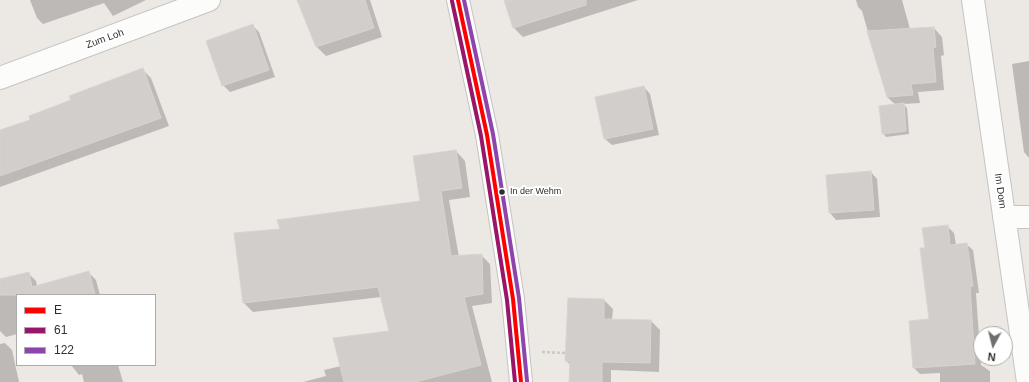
<!DOCTYPE html>
<style>
body{margin:0}
#map{position:relative;width:1029px;height:382px;overflow:hidden;background:#ece8e4;font-family:Arial,sans-serif}
canvas{display:block}
.legend{position:absolute;left:16px;top:294px;width:140px;height:72px;box-sizing:border-box;background:#fff;border:1px solid #ababab;margin:0;padding:5px 7px;list-style:none;font-size:12px;color:#2e2e2e}
.legend li{display:flex;align-items:center;gap:8px;height:20px}
.legend b{width:20px;border:1px solid #ababab}
.north{position:absolute;left:973px;top:326px;width:40px;height:40px;box-sizing:border-box;background:#fff;border:1px solid #ababab;border-radius:50%;rotate:187deg;font-size:11px;font-weight:700;line-height:16px;text-align:center;color:#2e2e2e}
.north::after{content:'';display:block;margin:auto;width:14px;height:18px;background:#706f6e;clip-path:polygon(50% 0,100% 100%,50% 72%,0 100%)}
</style>
<div id="map">
<canvas width="1029" height="382"></canvas>
<ul class="legend">
<li><b style="height:5px;background:#f00"></b>E</li>
<li><b style="height:5px;background:#981568"></b>61</li>
<li><b style="height:5px;background:#8e44ad"></b>122</li>
</ul>
<div class="north">N</div>
</div>
<script>
const ctx = document.querySelector('canvas').getContext('2d');
ctx.lineJoin = 'round';
function fill(path, color) { ctx.fillStyle = color; ctx.fill(path, 'evenodd'); }
const poly = rows => new Path2D(rows.map(r => 'M' + r).join(''));
function stroke(path, color, width, dash) { ctx.strokeStyle = color; ctx.lineWidth = width; ctx.lineCap = dash ? 'butt' : 'round'; ctx.setLineDash(dash || []); ctx.stroke(path); }
function write(font, color, halo, rows, align = 'center') {
  ctx.font = font + ' Arial,sans-serif'; ctx.lineWidth = 4; ctx.setLineDash([]); ctx.textBaseline = 'middle'; ctx.strokeStyle = halo; ctx.fillStyle = color; for (const [text, x, y, turn = 0] of rows) {
    ctx.save(); ctx.translate(x, y); ctx.rotate((+turn || 0) * Math.PI / 180); ctx.textAlign = isNaN(turn) ? turn : align; if (halo) ctx.strokeText(text, 0, 0); ctx.fillText(text, 0, 0); ctx.restore();
  }
}
const shadow = poly([
 [30,0,146,0,113,16,104,3,43,24,37,18],
 [298,0,370,0,382,37,326,56,317,47],
 [505,0,638,0,523,37,514,28],
 [856,0,902,0,910,29,934,28,942,37,944,55,941,56,944,90,918,92,920,103,903,104,907,108,909,134,886,137,883,133,896,105,887,97,862,11,858,7],
 [252,25,259,32,275,77,230,92,223,85],
 [1029,61,1029,158,1024,152,1012,64],
 [142,69,151,78,169,126,0,187,0,131,32,120],
 [644,87,650,94,659,135,612,145,605,139],
 [456,151,465,161,470,197,449,200,459,257,481,255,490,264,492,303,472,306,492,382,303,382,326,376,324,370,341,366,390,332,381,297,253,312,244,303,281,230,421,201],
 [871,172,877,179,880,217,836,220,830,213,827,175],
 [947,226,954,233,956,245,966,244,973,250,979,293,976,293,981,365,990,371,990,382,940,382,940,373,920,374,914,368,931,320,926,249],
 [88,272,96,280,100,295,17,295,17,334,6,337,0,331,0,280,28,273,36,281,37,286],
 [604,300,613,309,612,320,651,321,660,330,659,372,611,370,611,382,570,382,571,365,566,361],
 [5,343,12,350,19,382,0,382,0,344],
 [71,365,118,365,123,382,84,382,82,374,79,375]
]);
const building = poly([
 [297,0,365,0,374,28,316,47,297,0],
 [504,0,586,0,586,5,513,28,504,0],
 [253,24,269,70,222,86,206,41,253,24],
 [934,27,936,47,933,48,936,82,911,84,913,95,887,97,867,31,934,27],
 [143,68,161,118,0,176,0,130,30,120,29,116,71,100,69,96,143,68],
 [644,86,653,129,604,139,595,97,644,86],
 [904,103,906,131,882,134,879,106,904,103],
 [456,150,462,188,441,191,451,256,482,254,483,294,464,297,481,365,415,382,344,382,333,338,389,331,378,287,243,303,234,233,280,229,277,220,420,201,413,156,456,150],
 [871,171,874,210,829,213,826,175,871,171],
 [948,225,950,245,967,243,973,286,970,287,975,364,913,368,909,321,929,319,920,248,925,248,922,228,948,225],
 [89,271,95,295,0,295,0,279,29,272,32,287,89,271],
 [568,298,604,299,604,319,651,320,650,363,602,362,602,382,569,382,570,361,565,361,568,298]
]);
const path = poly([
 [542,352,566,353]
]);
const minor = poly([
 [458,0,487,135,513,299,521,382],
 [973,0,1028,382],
 [0,78,209,0],
 [1004,217,1029,217]
]);
const bus1 = poly([
 [458,0,487,135,513,299,521,382]
]);
const bus2 = poly([
 [452,1,481,136,507,300,515,382]
]);
const bus3 = poly([
 [464,0,493,134,519,298,527,381]
]);
const markers = [
 [502,192,3.5,"#2e2e2e"]
];
const busNames = [
 ["In der Wehm",510,192]
];
const streetNames = [
 ["Zum Loh",105,39,-20],
 ["Im Dorn",1000,191,82]
];
fill(shadow, '#0003');
fill(building, '#d1cecb');
stroke(building, '#d7d4d0', 1);
stroke(minor, '#c5c4c5', 24);
stroke(path, '#c9c9c8', 2.5, [3, 2]);
stroke(minor, '#fcfcfb', 22);
stroke(bus1, '#f00', 4);
stroke(bus2, '#981568', 4);
stroke(bus3, '#8e44ad', 4);
for (const [x, y, r, color] of markers) { const dot = new Path2D(); dot.arc(x, y, r, 0, 2 * Math.PI); ctx.fillStyle = color; ctx.fill(dot); stroke(dot, '#fff', 1.5); }
write('9px', '#2e2e2e', '#fff', busNames, 'left');
write('10px', '#2e2e2e', '#fff', streetNames);
</script>
